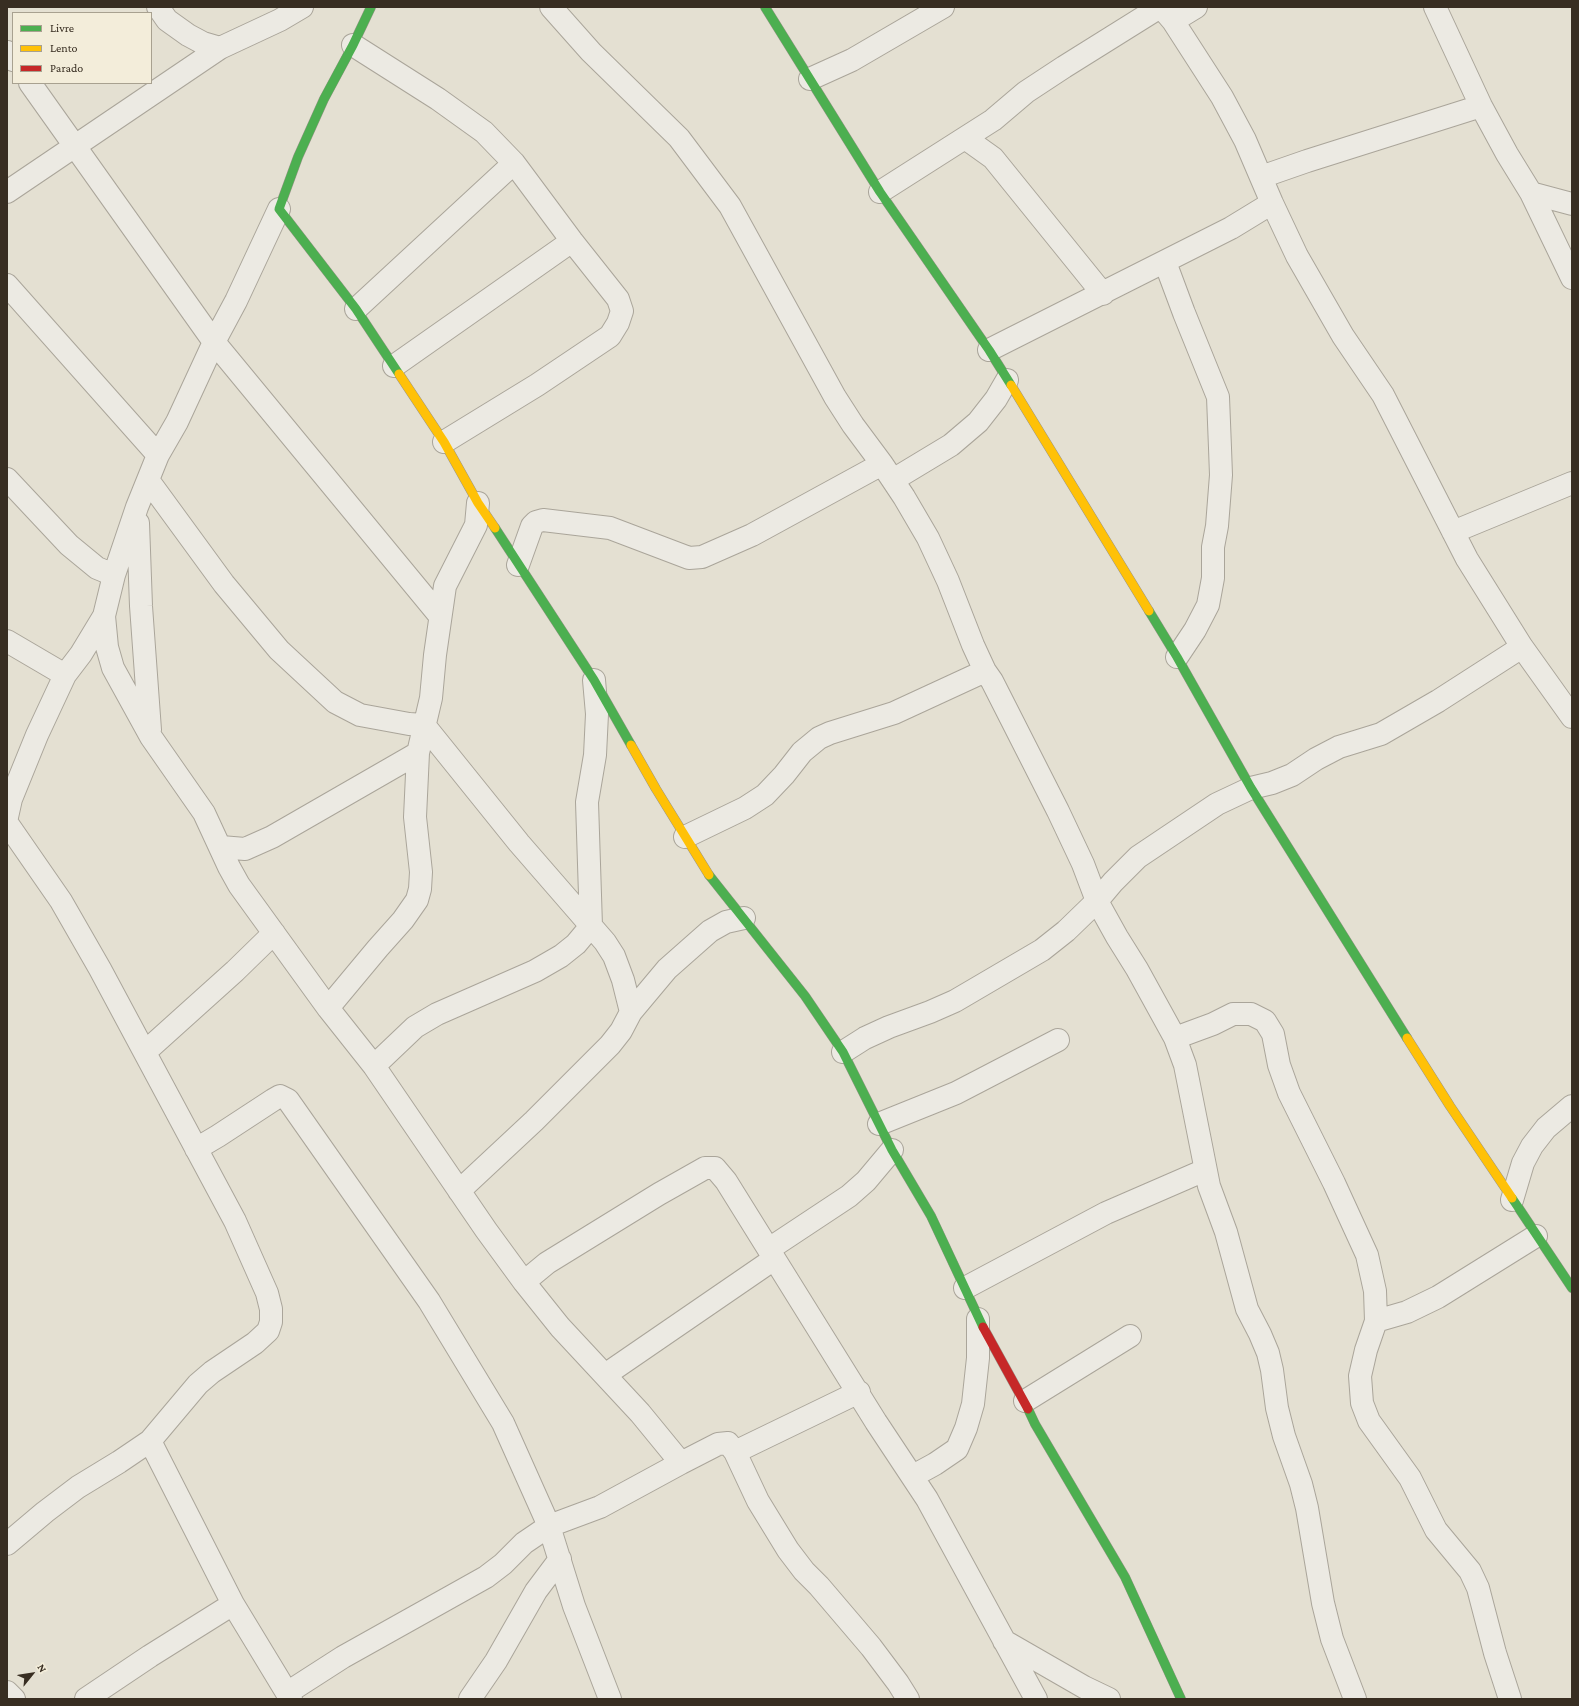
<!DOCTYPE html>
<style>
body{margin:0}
#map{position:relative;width:1579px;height:1706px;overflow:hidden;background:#e4e0d2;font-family:"Crimson Pro",serif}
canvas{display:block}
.frame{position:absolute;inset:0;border:8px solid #382e22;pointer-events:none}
.legend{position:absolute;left:12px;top:12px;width:140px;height:72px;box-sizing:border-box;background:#f3edda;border:1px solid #a8a190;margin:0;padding:5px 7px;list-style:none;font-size:12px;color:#382e22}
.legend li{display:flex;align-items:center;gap:8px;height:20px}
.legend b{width:20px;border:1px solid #a8a190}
.north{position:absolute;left:12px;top:1654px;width:40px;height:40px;-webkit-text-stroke:3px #f3edda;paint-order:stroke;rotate:60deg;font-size:11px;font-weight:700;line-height:16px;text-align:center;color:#382e22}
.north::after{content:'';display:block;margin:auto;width:14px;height:18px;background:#382e22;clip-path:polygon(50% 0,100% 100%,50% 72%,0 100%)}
</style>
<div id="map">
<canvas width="1579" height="1706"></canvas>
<div class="frame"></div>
<ul class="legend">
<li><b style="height:5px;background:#4caf50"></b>Livre</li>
<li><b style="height:5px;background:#ffc107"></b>Lento</li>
<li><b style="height:5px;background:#c62828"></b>Parado</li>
</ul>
<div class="north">N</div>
</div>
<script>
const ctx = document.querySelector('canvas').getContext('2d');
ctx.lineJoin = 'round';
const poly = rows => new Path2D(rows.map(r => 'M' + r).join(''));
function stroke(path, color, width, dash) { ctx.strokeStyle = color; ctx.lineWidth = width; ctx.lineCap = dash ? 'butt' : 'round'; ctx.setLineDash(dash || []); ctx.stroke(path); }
const street = poly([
 [158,7,167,20,188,35,203,43,220,48],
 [551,7,591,52,679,138,730,206,835,397,853,425,882,464,904,497,928,538,948,581,973,645,985,671,894,713,830,733,819,738,802,752,784,775,765,795,745,808,685,837],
 [1161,7,1173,21,1222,97,1245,140,1272,203,1297,256,1343,336,1383,395,1467,559,1522,647,1572,717],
 [1435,7,1481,106,1507,154,1531,193,1572,278],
 [1173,21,1196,7],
 [353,45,438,99,484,132,514,163,572,241,618,299,622,311,618,323,610,336,537,385,444,442],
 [7,52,13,60],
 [810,79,852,60,943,7],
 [30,83,214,342,440,616],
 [965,138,993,158,1103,294],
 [1261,177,1307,161,1481,106],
 [7,192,220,48,280,20,302,7],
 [880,192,993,120,1026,92,1064,67,1160,7],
 [1531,193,1572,204],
 [279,209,236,301,214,342,177,422,158,455,137,507,114,575,104,616,107,647,113,668,151,737,204,813,229,867,239,885,328,1008,374,1066,486,1230,524,1282,560,1327,640,1413,681,1463],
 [1165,262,1184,313,1218,397,1220,448,1221,475,1217,526,1213,547,1213,578,1208,605,1195,630,1177,657],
 [7,285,158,455],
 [356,309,514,163],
 [989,350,1231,228,1272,203],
 [394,366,572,241],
 [7,479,69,545,97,568,114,575],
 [148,480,224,584,279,650,335,702,360,715,409,724,424,725,519,843,605,942,614,956,623,980,631,1012],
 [893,480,951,445,978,422,996,399,1007,380],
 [138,523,141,606,150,730],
 [1453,532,1572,483],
 [518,565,532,526,536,522,543,520,610,528,689,558,702,557,752,535,882,464],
 [7,641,65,675],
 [985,671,992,681,1058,811,1083,864,1097,901,1117,937,1137,969,1175,1038,1185,1065,1209,1186,1226,1232,1247,1309,1260,1334,1268,1353,1272,1370,1277,1408,1284,1436,1301,1484,1307,1508,1323,1603,1332,1639,1355,1699],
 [7,817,11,799,37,735,65,675,81,654,104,616],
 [7,823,61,901,100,969,235,1221,267,1293,271,1309,271,1322,268,1331,255,1343,212,1372,198,1384,150,1441,119,1462,78,1487,45,1512,7,1544],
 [221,847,245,849,272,837,418,753],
 [328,1008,378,948,403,920,417,900,420,889,421,872,415,817,418,753,431,698,435,655,445,586,476,525,478,503],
 [1175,1038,1213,1024,1233,1014,1251,1014,1265,1021,1273,1034,1279,1065,1289,1093,1334,1183,1367,1255,1375,1291,1376,1321,1366,1350,1360,1376,1362,1403,1369,1421,1410,1478,1436,1530,1470,1571,1478,1588,1495,1653,1510,1699],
 [145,1052,235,971,274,933],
 [843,1052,865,1038,889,1027,930,1012,955,1001,1042,950,1066,931,1097,901,1113,882,1138,857,1217,804,1251,788,1272,783,1292,775,1316,759,1339,747,1381,734,1438,701,1522,647],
 [374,1066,415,1027,437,1014,535,971,561,956,576,944,591,926,587,802,595,755,597,714,594,680],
 [879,1124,956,1093,1058,1040],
 [196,1149,218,1136,273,1100,280,1096,288,1100,429,1301,503,1423,549,1526,574,1606,610,1699],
 [459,1191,534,1121,610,1045,621,1031,631,1012,667,969,710,931,726,922,744,918],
 [1512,1200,1523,1163,1532,1146,1546,1128,1572,1106],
 [769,1249,849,1196,866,1181,892,1150],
 [524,1282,547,1263,659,1194,705,1168,715,1168,726,1181,876,1422,927,1499,1036,1699],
 [965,1288,1106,1213,1205,1170],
 [1376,1321,1407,1312,1438,1297,1536,1236],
 [605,1375,774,1259],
 [1025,1401,1130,1336],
 [150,1441,233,1604,287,1693],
 [735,1452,859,1392],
 [913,1476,935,1464,957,1449,966,1428,973,1404,978,1358,978,1319],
 [1004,1641,1084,1687,1109,1699],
 [7,1692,14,1699],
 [86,1699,150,1656,233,1604],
 [291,1699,287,1693,343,1657,486,1577,503,1564,524,1543,549,1526,600,1507,681,1463,718,1444,728,1443,735,1452,758,1501,788,1550,804,1571,819,1586,871,1647,898,1683,908,1699],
 [470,1699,496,1661,536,1591,560,1559]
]);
const fast = poly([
 [371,7,353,45,324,99,298,157,279,209,356,309,399,374],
 [765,7,880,192,989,350,1011,385],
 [495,528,594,680,631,745],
 [1149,611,1177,657,1251,788,1407,1038],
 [709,875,805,996,843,1052,892,1150,931,1216,983,1327],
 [1512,1198,1572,1288],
 [1028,1409,1035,1424,1125,1577,1181,1699]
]);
const slow = poly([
 [399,374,444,442,478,503,495,528],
 [1011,385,1149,611],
 [631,745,656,789,709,875],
 [1407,1038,1450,1106,1512,1198]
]);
const jam = poly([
 [983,1327,1028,1409]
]);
stroke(street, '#aaa59a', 24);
stroke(fast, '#99958a', 10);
stroke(slow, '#99958a', 10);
stroke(jam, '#99958a', 10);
stroke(street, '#eceae3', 22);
stroke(fast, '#4caf50', 9);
stroke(slow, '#ffc107', 9);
stroke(jam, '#c62828', 9);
</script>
